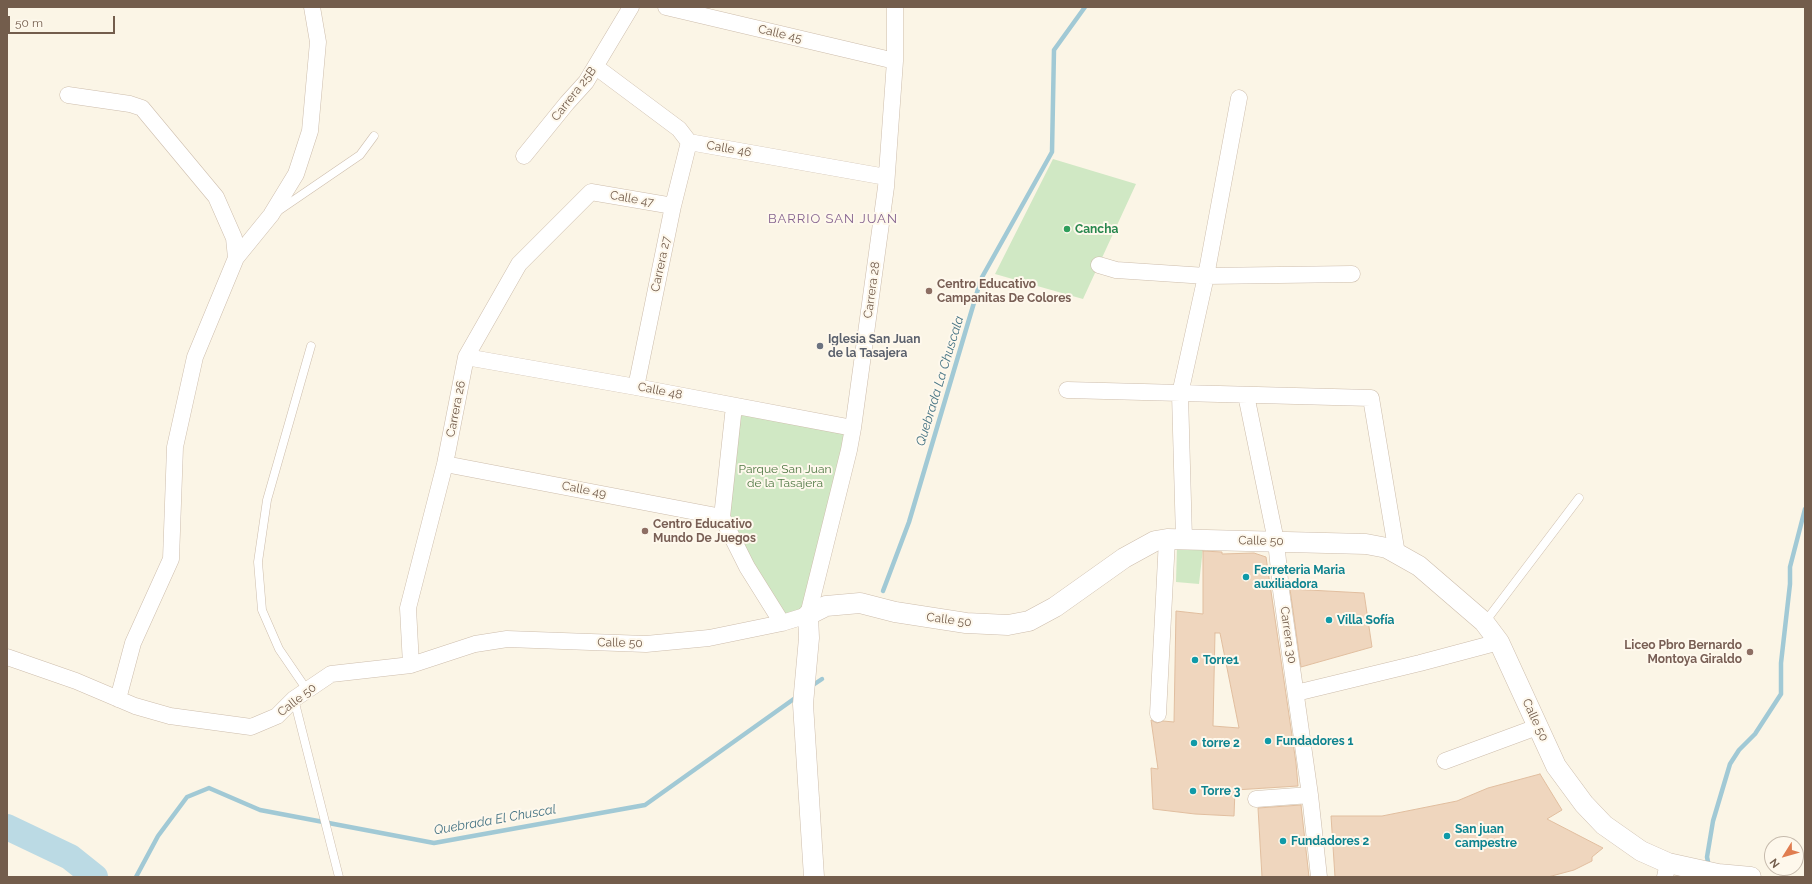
<!DOCTYPE html>
<meta charset="utf-8">
<style>
body{margin:0}
#map{position:relative;width:1812px;height:884px;overflow:hidden;background:#fbf5e6;font-family:Raleway,sans-serif}
canvas{display:block}
.frame{position:absolute;inset:0;border:8px solid #735d4c;pointer-events:none}
.north{position:absolute;left:1764px;top:836px;width:40px;height:40px;box-sizing:border-box;background:#fef8ec;border:1px solid #c6baac;border-radius:50%;rotate:233deg;font-size:11px;font-weight:700;line-height:16px;text-align:center;color:#735d4c}
.north::after{content:'';display:block;margin:auto;width:14px;height:18px;background:#e07d50;clip-path:polygon(50% 0,100% 100%,50% 72%,0 100%)}
.scale{position:absolute;left:8px;top:16px;width:107px;height:18px;box-sizing:border-box;border:2px solid #735d4c;border-top:0;padding-left:5px;font-size:12px;line-height:14px;white-space:nowrap;color:#735d4c;-webkit-text-stroke:3px #fef8ec;paint-order:stroke}
</style>
<div id="map">
<canvas width="1812" height="884"></canvas>
<div class="frame"></div>
<div class="north">N</div>
<div class="scale">50 m</div>
</div>
<script>
const ctx = document.querySelector('canvas').getContext('2d');
ctx.lineJoin = 'round';
function fill(path, color) { ctx.fillStyle = color; ctx.fill(path, 'evenodd'); }
const poly = rows => new Path2D(rows.map(r => 'M' + r).join(''));
function stroke(path, color, width, dash) { ctx.strokeStyle = color; ctx.lineWidth = width; ctx.lineCap = dash ? 'butt' : 'round'; ctx.setLineDash(dash || []); ctx.stroke(path); }
function write(font, color, halo, rows, align = 'center') {
  ctx.font = font + ' Raleway,sans-serif'; ctx.lineWidth = 4; ctx.setLineDash([]); ctx.textBaseline = 'middle'; ctx.strokeStyle = halo; ctx.fillStyle = color; for (const [text, x, y, turn = 0] of rows) {
    ctx.save(); ctx.translate(x, y); ctx.rotate((+turn || 0) * Math.PI / 180); ctx.textAlign = isNaN(turn) ? turn : align; if (halo) ctx.strokeText(text, 0, 0); ctx.fillText(text, 0, 0); ctx.restore();
  }
}
const green = poly([
 [1053,159,1136,184,1083,299,995,274],
 [736,407,852,429,816,609,782,623,724,517],
 [1177,546,1203,548,1199,584,1176,582]
]);
const stream = poly([
 [883,591,909,522,981,279,1052,152,1054,50,1085,7],
 [810,687,822,679],
 [1709,867,1707,857,1713,821,1730,764,1739,750,1755,734,1781,694,1781,663,1790,584,1790,567,1805,509],
 [136,877,158,836,187,797,209,788,260,810,434,843,645,805,798,696]
]);
const river = poly([
 [7,827,70,857,95,877]
]);
const building = poly([
 [1203,551,1222,552,1222,554,1254,553,1266,557,1296,763,1298,786,1235,790,1234,816,1195,814,1153,809,1151,768,1158,769,1151,720,1157,723,1163,721,1174,722,1176,611,1203,614,1203,551],
 [1215,633,1220,633,1239,728,1213,726,1215,633],
 [1290,589,1364,593,1372,647,1301,667,1290,589],
 [1540,774,1562,810,1547,819,1603,848,1592,857,1592,861,1574,870,1548,877,1335,877,1331,816,1382,816,1457,801,1488,788,1540,774],
 [1301,805,1309,877,1262,877,1258,808,1301,805]
]);
const service = poly([
 [278,211,360,155,374,136],
 [1485,622,1579,498],
 [307,690,279,649,262,610,258,562,267,500,311,346],
 [294,699,339,877]
]);
const minor = poly([
 [666,7,895,61],
 [596,67,679,129,689,142,886,177],
 [68,95,130,104,142,108,216,197,234,238,236,258],
 [524,156,567,103,586,82,631,7],
 [1099,265,1116,270,1206,276,1352,274],
 [466,357,636,387,853,428],
 [636,387,673,206,689,142],
 [1067,390,1371,398,1397,554],
 [1246,395,1276,541,1281,590,1310,795,1319,877],
 [734,406,722,517,747,567,782,623],
 [445,464,722,517],
 [1184,539,1180,394,1206,276,1239,98],
 [7,657,76,681,135,706,170,716,251,727,277,716,294,699,331,674,411,665,475,644,507,639,646,644,709,638,782,623,808,615,849,450,853,428,886,187,895,61,895,7],
 [411,665,408,608,445,464,466,357,519,264,591,192,673,206],
 [1296,693,1420,663,1499,642],
 [118,699,133,643,171,559,175,447,195,357,236,258,271,215,296,174,310,131,318,42,312,7],
 [1158,714,1167,539],
 [1445,761,1537,727],
 [1256,799,1310,795],
 [1665,877,1668,863]
]);
const tertiary = poly([
 [814,877,803,704,809,638,808,615,826,606,860,603,895,612,966,623,1008,625,1029,621,1055,607,1124,558,1155,541,1167,539,1366,544,1387,548,1419,566,1484,622,1499,642,1556,766,1584,804,1604,825,1641,851,1668,863,1718,874,1751,877]
]);
const markers = [
 [1067,229,4,"#2e9e5b"],
 [929,291,4,"#8d6e63"],
 [820,346,4,"#6b7280"],
 [645,531,4,"#8d6e63"],
 [1246,577,4,"#0f9aa8"],
 [1329,620,4,"#0f9aa8"],
 [1750,652,4,"#8d6e63"],
 [1195,660,4,"#0f9aa8"],
 [1268,741,4,"#0f9aa8"],
 [1194,743,4,"#0f9aa8"],
 [1193,791,4,"#0f9aa8"],
 [1447,836,4,"#0f9aa8"],
 [1283,841,4,"#0f9aa8"]
];
const streetNames = [
 ["Calle 45",780,34,13],
 ["Carrera 25B",574,94,-52],
 ["Calle 46",729,149,10],
 ["Calle 47",632,199,10],
 ["Carrera 27",661,264,-78],
 ["Carrera 28",872,290,-82],
 ["Calle 48",660,391,11],
 ["Carrera 26",456,409,-79],
 ["Calle 49",584,490,11],
 ["Calle 50",1261,541,1],
 ["Calle 50",949,620,7],
 ["Carrera 30",1288,635,82],
 ["Calle 50",620,643,1],
 ["Calle 50",297,700,-38],
 ["Calle 50",1535,720,65]
];
const leisureNames = [
 ["Cancha",1075,229]
];
const educationNames = [
 ["Centro Educativo",937,284],
 ["Campanitas De Colores",937,298],
 ["Centro Educativo",653,524],
 ["Mundo De Juegos",653,538],
 ["Liceo Pbro Bernardo",1742,645,"right"],
 ["Montoya Giraldo",1742,659,"right"]
];
const worshipNames = [
 ["Iglesia San Juan",828,339],
 ["de la Tasajera",828,353]
];
const parkNames = [
 ["Parque San Juan",785,469],
 ["de la Tasajera",785,483]
];
const cultureNames = [
 ["Ferreteria Maria",1254,570],
 ["auxiliadora",1254,584],
 ["Villa Sofía",1337,620],
 ["Torre1",1203,660],
 ["Fundadores 1",1276,741],
 ["torre 2",1202,743],
 ["Torre 3",1201,791],
 ["San juan",1455,829],
 ["campestre",1455,843],
 ["Fundadores 2",1291,841]
];
const neighbourhoodNames = [
 ["BARRIO SAN JUAN",833,219]
];
const waterNames = [
 ["Quebrada La Chuscala",940,381,-73],
 ["Quebrada El Chuscal",495,820,-10]
];
fill(green, '#d0e8c4');
stroke(stream, '#a1c9d5', 4.5);
stroke(river, '#bbdae4', 26);
fill(building, '#efd6be');
stroke(building, '#e1be9f', 1);
stroke(service, '#cdbdac', 9);
stroke(minor, '#cdbdac', 17);
stroke(tertiary, '#cdbdac', 21);
stroke(service, '#fff', 8);
stroke(minor, '#fff', 16);
stroke(tertiary, '#fff', 20);
for (const [x, y, r, color] of markers) { const dot = new Path2D(); dot.arc(x, y, r, 0, 2 * Math.PI); ctx.fillStyle = color; ctx.fill(dot); stroke(dot, '#fef8ec', 1.5); }
write('12px', '#735d4c', '#fef8ec', streetNames);
write('bold 12px', '#27864d', '#fef8ec', leisureNames, 'left');
write('bold 12px', '#785e54', '#fef8ec', educationNames, 'left');
write('bold 12px', '#5b616d', '#fef8ec', worshipNames, 'left');
write('12px', '#4f7844', '#fef8ec', parkNames);
write('bold 12px', '#0d838f', '#fef8ec', cultureNames, 'left');
ctx.letterSpacing = '1px';
write('13px', '#85638f', '#fef8ec', neighbourhoodNames);
ctx.letterSpacing = '0px';
write('italic 13px', '#477585', '#fef8ec', waterNames);
</script>
